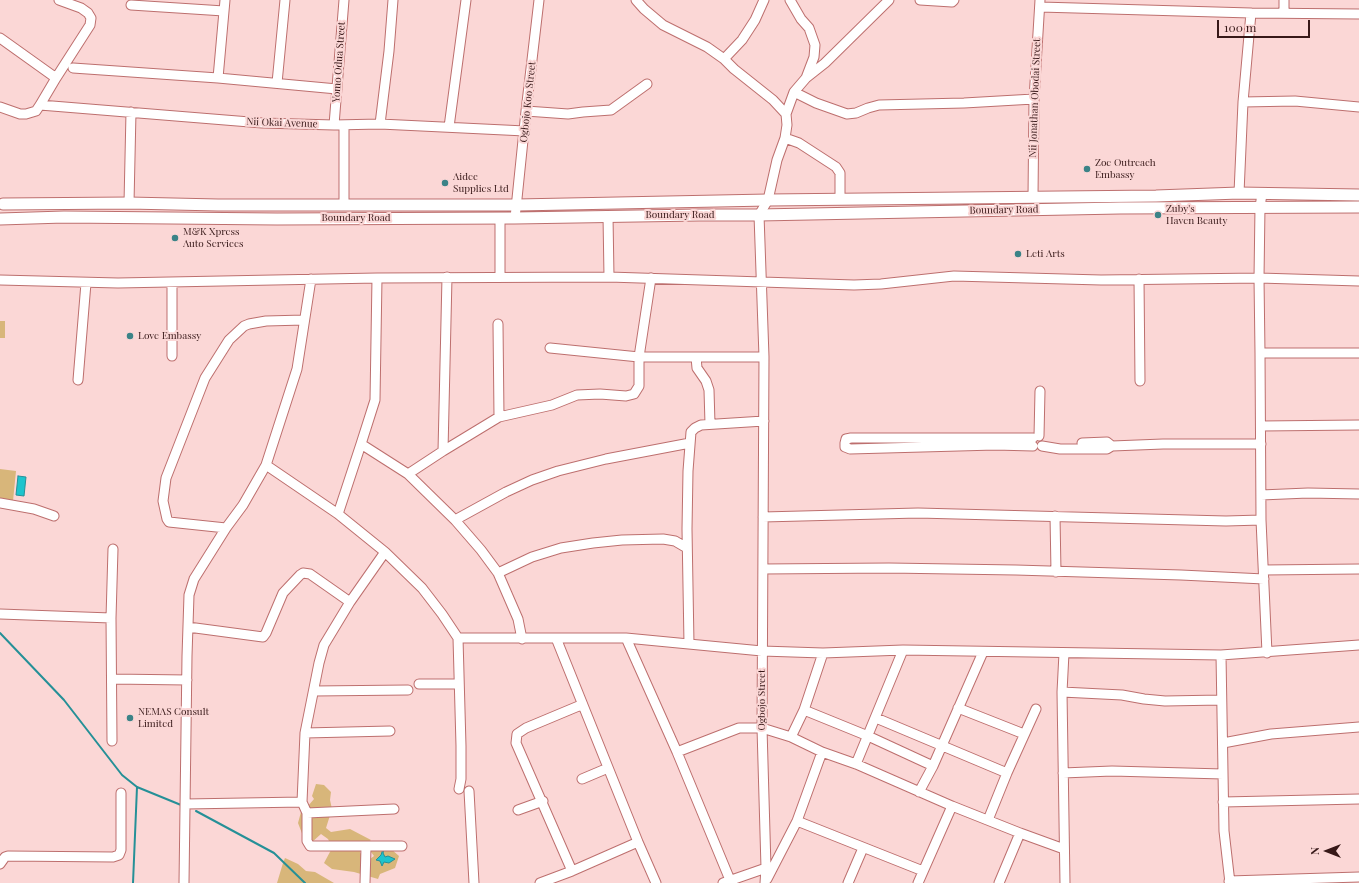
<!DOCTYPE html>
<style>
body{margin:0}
#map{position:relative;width:1359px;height:883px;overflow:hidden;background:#fbd7d6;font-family:"Playfair Display",serif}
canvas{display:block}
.north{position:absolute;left:1307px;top:831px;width:40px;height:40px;-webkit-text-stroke:3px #fbd7d6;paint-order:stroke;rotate:270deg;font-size:11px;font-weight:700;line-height:16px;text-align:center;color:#371818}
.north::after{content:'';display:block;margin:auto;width:14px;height:18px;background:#371818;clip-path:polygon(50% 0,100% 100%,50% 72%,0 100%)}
.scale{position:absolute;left:1217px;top:20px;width:93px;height:18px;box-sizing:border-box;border:2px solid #371818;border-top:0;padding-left:5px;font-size:12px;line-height:14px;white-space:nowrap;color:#371818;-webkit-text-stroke:3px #fbd7d6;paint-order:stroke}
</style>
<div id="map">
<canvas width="1359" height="883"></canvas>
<div class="north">N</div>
<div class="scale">100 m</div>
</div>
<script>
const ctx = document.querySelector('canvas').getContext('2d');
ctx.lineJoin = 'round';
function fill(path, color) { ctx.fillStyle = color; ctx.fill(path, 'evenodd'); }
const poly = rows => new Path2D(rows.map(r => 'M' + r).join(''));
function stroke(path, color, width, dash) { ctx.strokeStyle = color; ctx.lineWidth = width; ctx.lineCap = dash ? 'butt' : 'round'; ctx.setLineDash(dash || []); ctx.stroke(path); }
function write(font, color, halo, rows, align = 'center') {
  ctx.font = font + ' "Playfair Display",serif'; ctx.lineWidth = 4; ctx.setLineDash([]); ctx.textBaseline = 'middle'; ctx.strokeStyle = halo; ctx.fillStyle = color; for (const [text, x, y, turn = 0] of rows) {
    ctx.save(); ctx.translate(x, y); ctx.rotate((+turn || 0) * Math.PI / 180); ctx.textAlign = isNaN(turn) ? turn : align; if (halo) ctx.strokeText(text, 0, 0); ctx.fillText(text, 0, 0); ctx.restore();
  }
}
const green = poly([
 [0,321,5,321,5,338,0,338],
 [0,469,16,471,13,501,0,500],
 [316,784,324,785,331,792,330,800,332,809,326,828,331,832,350,829,371,840,360,848,360,853,370,859,374,856,368,848,391,849,399,856,395,868,380,874,378,879,354,872,332,869,324,863,331,850,331,845,328,839,321,834,311,843,303,836,298,823,301,812,306,811,308,806,314,799,312,796],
 [285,858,298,864,306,871,315,872,334,883,277,883,283,863]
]);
const water = poly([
 [18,476,26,477,24,496,16,495,18,476],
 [383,849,384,850,383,853,385,857,388,856,395,859,389,863,384,862,382,866,380,861,376,860,381,855,383,849]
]);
const stream = poly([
 [0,633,64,700,122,775,137,787,181,805],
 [196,811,274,853,305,883],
 [133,883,137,787]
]);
const minor = poly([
 [636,0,644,9,663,25,707,47,724,59,734,69,773,100,786,114],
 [790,0,801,19,809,28,815,45,814,57,806,78],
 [920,0,952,2,954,0],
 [131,5,224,11],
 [1040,7,1251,13,1359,14],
 [1284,13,1284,0],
 [0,38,56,78],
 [724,59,742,40,755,20,764,0],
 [73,68,218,78,337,89],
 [218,78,225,0],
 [277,83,285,0],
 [794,92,816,103,847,114,856,113,868,108,879,105,964,103,1034,99],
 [1243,102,1295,101,1359,107],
 [40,105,262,123,334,125,380,124,525,131],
 [0,107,20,114,26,114,36,111,40,105,56,78,90,25,91,18,88,13,81,8,59,0],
 [526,111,568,114,583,112,611,110,647,84],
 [380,124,389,51,393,0],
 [334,125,344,0],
 [344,125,344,205],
 [449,127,466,0],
 [785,138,799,143,836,167,840,173,840,199],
 [1239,193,1243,102,1251,13],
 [1262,194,1260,207,1259,278,1260,353,1261,520,1267,653],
 [1033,197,1034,99,1040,0],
 [129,203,131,112],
 [608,216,609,277],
 [515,218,526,111,539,0],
 [500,277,500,218],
 [1139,279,1140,381],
 [0,280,118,283,377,278,609,277,854,285,881,284,954,276,1101,280,1259,278,1359,281],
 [498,324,499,417],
 [550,348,639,357,764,357],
 [1260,353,1359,353],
 [172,356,172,282],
 [696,357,697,368,706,381,709,390,710,424],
 [78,380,86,283],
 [1261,426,1359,425],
 [1039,436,1040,391],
 [1082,443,1107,442,1112,446],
 [361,444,408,474,455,520,481,550,498,573,518,619,522,639],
 [1033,446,995,445,850,449,845,447,845,443,846,439,851,438,1033,438],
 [1042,446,1060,449,1107,449,1112,446,1163,444,1261,444],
 [443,451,499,417,552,405,577,395,600,394,626,396,634,394,639,386,639,357,651,278],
 [266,465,338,514,385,552,422,588,442,614,458,638,461,746,461,779,459,789],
 [408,474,443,451,447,277],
 [1261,495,1308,493,1359,494],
 [0,503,34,509,54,516],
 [338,514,361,444,375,400,377,278],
 [1055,516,1056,572],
 [763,517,918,513,1226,521,1261,520],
 [455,520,506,492,532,480,558,471,606,459,690,443],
 [226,528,169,522,167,519,163,501,166,478,205,378,229,340,244,326,249,324,266,321,304,320],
 [385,552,350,602,324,645,319,663,305,733,302,802,307,813,394,809],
 [763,569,889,568,1016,570,1181,575,1264,579],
 [1264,570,1359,569],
 [498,573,532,557,561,548,593,543,622,540,663,539,675,541,687,548],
 [0,614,111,618],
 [188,627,263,637,266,633,283,593,300,575,303,573,310,574,350,602],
 [458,638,626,638,762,651,823,653,903,650,1221,655,1359,645],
 [556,638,638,842,656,883],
 [626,638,677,752,730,880],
 [689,644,687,529,688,471,691,432,695,428,701,425,764,421],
 [1064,653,1062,692,1065,883],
 [1221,655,1224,831,1230,883],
 [112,679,187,680],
 [419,684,459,684],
 [314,691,408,690],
 [1062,692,1122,695,1144,699,1165,701,1221,700],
 [958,708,1024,734],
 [804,710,868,736,933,766],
 [876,718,1007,773],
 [305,733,390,731],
 [791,737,804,710,823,653],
 [112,741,111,618,113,549],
 [1223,743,1271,734,1359,727],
 [677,752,739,728,762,728,791,737,822,752,856,764,952,806,1020,833,1064,849],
 [856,764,903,650],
 [1063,773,1112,771,1223,774],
 [582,779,608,768],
 [469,791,474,883],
 [919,792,933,766,983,652],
 [1223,802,1359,799],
 [186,804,302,802],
 [518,810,543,801],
 [307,813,307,841,310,846,402,846],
 [988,820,1007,773,1036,709],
 [797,821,923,871],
 [0,864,5,857,8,856,113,857,119,855,121,850,121,793],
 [572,871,516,743,517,734,526,728,581,705],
 [767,879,797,821,822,752],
 [1229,881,1359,877],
 [184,883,187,656,189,595,194,579,226,528,243,505,266,465,297,369,311,279],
 [365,883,366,847],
 [540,883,572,871,638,842],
 [723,883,766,868],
 [765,883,766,868,762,728,764,357,759,215,768,200,777,160,785,138,787,125,786,114,794,92,806,78,825,63,889,0],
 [848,883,863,848],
 [918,883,952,806],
 [999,883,1020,833]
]);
const major = poly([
 [3,204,129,203,218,205,517,205,768,200,1156,196,1239,193,1359,195],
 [0,219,64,217,277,219,515,218,699,215,759,215,1120,208,1359,207]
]);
const markers = [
 [1087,169,4,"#3b8387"],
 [445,183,4,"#3b8387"],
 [1158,215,4,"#3b8387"],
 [175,238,4,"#3b8387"],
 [1018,254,4,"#3b8387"],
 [130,336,4,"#3b8387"],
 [130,718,4,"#3b8387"]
];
const streetNames = [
 ["Yomo Odua Street",339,62,-86],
 ["Nii Jonathan Obodai Street",1035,98,-88],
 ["Ogbojo Koo Street",528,102,-84],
 ["Nii Okai Avenue",282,123,2],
 ["Boundary Road",1004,210,-1],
 ["Boundary Road",680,215],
 ["Boundary Road",356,218],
 ["Ogbojo Street",762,700,-90]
];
const poiNames = [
 ["Zoe Outreach",1095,163],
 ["Embassy",1095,175],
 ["Aidec",453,177],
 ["Supplies Ltd",453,189],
 ["Zuby's",1166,209],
 ["Haven Beauty",1166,221],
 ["M&K Xpress",183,232],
 ["Auto Services",183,244],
 ["Leti Arts",1026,254],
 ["Love Embassy",138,336],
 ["NEMAS Consult",138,712],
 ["Limited",138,724]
];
fill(green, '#d8b67a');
fill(water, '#1dc4cd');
stroke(water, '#259097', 1);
stroke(stream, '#259097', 2);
stroke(minor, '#bd6f6e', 11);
stroke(major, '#bd6f6e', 13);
stroke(minor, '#fff', 9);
stroke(major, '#fff', 11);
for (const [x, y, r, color] of markers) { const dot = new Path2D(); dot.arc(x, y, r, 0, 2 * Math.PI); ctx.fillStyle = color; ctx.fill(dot); stroke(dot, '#fbd7d6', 1.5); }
write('10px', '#371818', '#fbd7d6', streetNames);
write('10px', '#371818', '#fbd7d6', poiNames, 'left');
</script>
